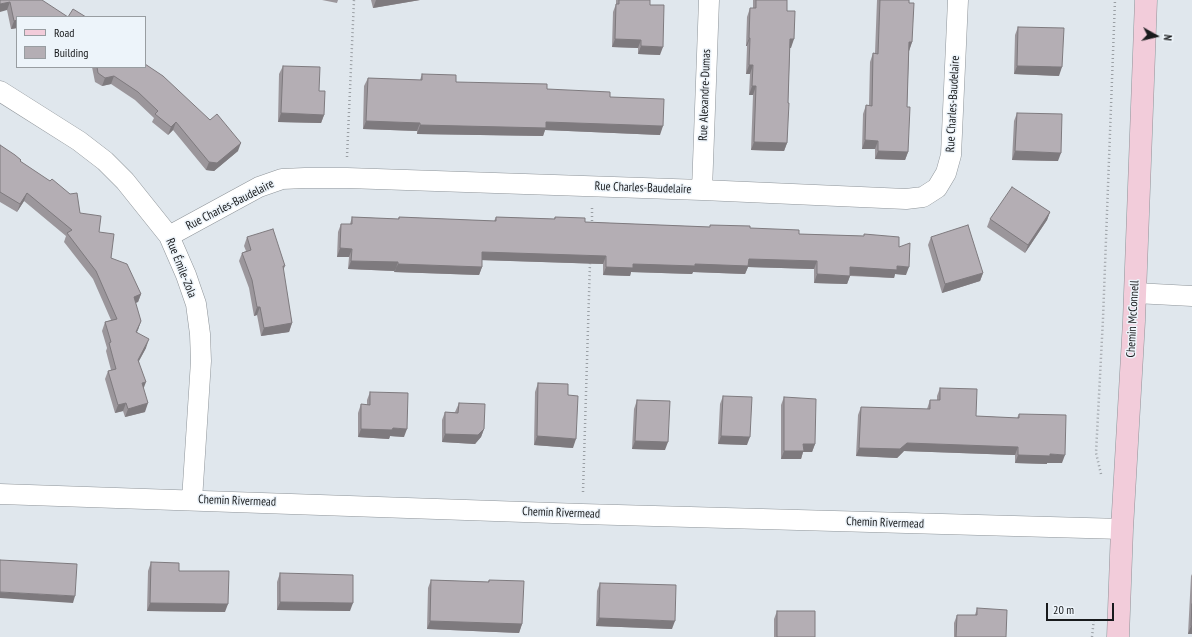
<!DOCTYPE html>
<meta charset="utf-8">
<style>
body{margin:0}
#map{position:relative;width:1192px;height:637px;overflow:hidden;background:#e0e7ed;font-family:"PT Sans Narrow",sans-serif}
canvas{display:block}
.legend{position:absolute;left:16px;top:16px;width:130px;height:52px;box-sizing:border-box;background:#edf4fa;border:1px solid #989da1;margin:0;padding:5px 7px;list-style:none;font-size:12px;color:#181a1c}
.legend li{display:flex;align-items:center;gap:8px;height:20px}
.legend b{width:20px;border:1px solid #989da1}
.north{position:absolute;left:1136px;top:16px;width:40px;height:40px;-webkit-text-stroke:3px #edf4fa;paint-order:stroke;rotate:98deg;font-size:11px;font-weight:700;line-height:16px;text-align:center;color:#181a1c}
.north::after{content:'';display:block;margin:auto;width:14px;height:18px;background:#181a1c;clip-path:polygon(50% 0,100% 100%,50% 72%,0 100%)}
.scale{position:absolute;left:1046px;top:603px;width:68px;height:18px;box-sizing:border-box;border:2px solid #181a1c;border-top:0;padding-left:5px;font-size:12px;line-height:14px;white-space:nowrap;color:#181a1c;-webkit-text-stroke:3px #edf4fa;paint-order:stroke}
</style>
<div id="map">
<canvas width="1192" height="637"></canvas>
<ul class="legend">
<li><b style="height:5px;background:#f2ccda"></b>Road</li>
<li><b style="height:11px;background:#b4aeb4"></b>Building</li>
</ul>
<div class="north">N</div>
<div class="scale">20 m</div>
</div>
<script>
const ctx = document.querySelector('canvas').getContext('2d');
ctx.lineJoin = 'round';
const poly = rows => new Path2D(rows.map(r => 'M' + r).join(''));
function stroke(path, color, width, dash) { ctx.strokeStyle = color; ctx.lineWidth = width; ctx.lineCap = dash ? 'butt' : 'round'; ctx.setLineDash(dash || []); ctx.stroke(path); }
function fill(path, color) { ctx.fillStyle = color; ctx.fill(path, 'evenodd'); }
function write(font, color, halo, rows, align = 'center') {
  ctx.font = font + ' "PT Sans Narrow",sans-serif'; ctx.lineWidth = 3; ctx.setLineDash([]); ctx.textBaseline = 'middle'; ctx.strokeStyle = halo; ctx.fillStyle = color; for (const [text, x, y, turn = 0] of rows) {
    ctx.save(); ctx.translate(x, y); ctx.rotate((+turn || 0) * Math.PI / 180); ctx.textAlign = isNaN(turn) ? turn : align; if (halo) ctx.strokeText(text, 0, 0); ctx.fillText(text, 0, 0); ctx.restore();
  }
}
const path = poly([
 [347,157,354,0],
 [592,225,592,208],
 [1101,474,1096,453,1103,319,1115,0],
 [583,492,590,262],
 [1092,637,1094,618]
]);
const street = poly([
 [0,91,79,141,105,161,125,181,169,236,186,275,196,304,200,334,201,361,192,500],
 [702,190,709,0],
 [169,236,259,187,282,179,305,178,347,178,702,190,906,199,923,197,937,188,946,173,951,155,958,0],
 [1135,293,1192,296],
 [0,494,582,514,1122,529]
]);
const secondary = poly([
 [1118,637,1122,529,1134,321,1146,0]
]);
const wall = poly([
 [0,0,68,17,86,17,17,17,17,28,11,29,7,10],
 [322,0,338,0,337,3],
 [371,0,420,0,373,8],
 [616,0,650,0,650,5,660,55,638,54,638,48,612,47,613,12,616,4],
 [753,0,787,0,787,11,791,48,790,48,788,103,787,143,784,151,751,150,753,95,749,95,750,74,746,74,747,46,746,46,747,17,750,8,753,8],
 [877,0,909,0,912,42,909,51,907,107,908,152,905,160,875,159,875,149,862,149,863,114,866,105,869,105,870,62,873,53,875,53],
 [1018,27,1059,76,1014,74,1015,35],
 [283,66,319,91,324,115,321,123,278,122,279,74],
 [92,67,145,67,238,151,214,171,206,170,173,130,168,135,152,122,154,118,135,100,111,84,102,86,95,82],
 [422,74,456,82,547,89,610,97,660,135,545,130,543,136,417,134,417,131,363,129,364,86,368,78,420,80],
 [1017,113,1058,161,1012,160,1014,121],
 [0,145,21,160,20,161,80,213,99,232,111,258,141,294,138,302,135,303,141,321,137,332,146,348,139,361,143,389,145,412,125,417,123,411,115,413,105,379,108,371,111,370,106,351,107,348,102,331,105,322,111,320,93,279,64,242,66,236,24,201,17,212,0,202],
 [1050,212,1047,220,1025,253,987,227,990,219],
 [352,217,398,219,399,217,494,221,496,217,554,219,555,217,585,222,710,227,710,225,750,228,799,234,864,236,864,234,899,247,906,275,895,274,894,278,850,276,847,284,814,283,814,269,748,267,745,274,693,272,692,274,631,272,630,276,603,275,603,264,482,260,482,267,479,275,394,272,395,271,348,269,349,257,337,257,338,232,341,224,350,224],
 [247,237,285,266,283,271,292,323,289,332,261,336,257,315,254,316,249,288,239,261,242,253,246,251,244,246],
 [931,237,983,273,980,281,942,293,928,245],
 [538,383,568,395,573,448,534,445,535,392],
 [940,388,976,416,1017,418,1019,414,1062,463,1047,463,1047,464,1015,463,1015,455,904,451,897,458,856,456,858,415,861,407,927,409,930,400,937,400,937,396],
 [370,392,404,437,390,436,389,439,358,437,358,413,361,404,367,405,367,400],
 [723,396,747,445,718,444,720,404],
 [784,397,815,444,812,452,803,452,801,459,781,459,781,405],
 [637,400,665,450,632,449,634,409],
 [459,403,484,429,481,437,475,444,442,442,442,420,445,412,455,412],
 [151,562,179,571,225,612,147,611,148,571],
 [280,573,350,611,277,610,277,582],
 [1192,574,1192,634,1188,634,1191,576],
 [431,580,488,582,489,580,522,624,519,633,427,629,428,588],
 [600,583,672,629,596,626,597,591],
 [977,608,1006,637,954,637,954,623,957,615,975,615],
 [777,611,815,637,774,637,774,619]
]);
const shadedWall = poly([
 [376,0,420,0,373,8],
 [10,2,7,10,0,12,0,4],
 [17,20,17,28,11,29,14,21],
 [749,38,750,38,747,46,746,46],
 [615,39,641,40,638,48,612,47],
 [790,39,794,39,791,48,787,47],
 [909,42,912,42,909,51,906,51],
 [641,46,663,47,660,55,638,54],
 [749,65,753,65,750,74,746,74],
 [1017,66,1062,67,1059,76,1014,74],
 [114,76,111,84,102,86,105,78],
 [752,86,756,86,753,95,749,95],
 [281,113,324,115,321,123,278,122],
 [366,121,420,123,417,131,363,129],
 [176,122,173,130,168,135,171,127],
 [546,122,663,126,660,135,545,130,543,136,417,134,420,125],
 [865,140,878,141,875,149,862,149],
 [754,142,787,143,784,151,751,150],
 [241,143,238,151,214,171,206,170,209,162],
 [878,151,908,152,905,160,875,159],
 [1015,151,1061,153,1058,161,1012,160],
 [27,193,24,201,17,212,20,204],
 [1050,212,1047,220,1025,253,1028,245],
 [340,248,352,249,349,257,337,257],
 [482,252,521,253,606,256,603,264,479,260],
 [749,259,817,261,814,269,748,267,745,274,693,272,692,274,631,272,630,276,603,275,606,267,633,264,695,264],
 [351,261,398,262,395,271,348,269],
 [398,264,482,267,479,275,394,272],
 [897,266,909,267,906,275,895,274,894,278,847,275,850,267],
 [983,273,980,281,942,293,945,284],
 [817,274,850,276,847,284,814,283],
 [141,294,138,302,130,305,134,297],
 [257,307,260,307,257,315,254,316],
 [141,321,138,330,132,340,136,332],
 [292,323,289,332,261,336,264,328],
 [149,339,146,348,135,368,138,360],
 [146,382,143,390,142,383],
 [126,403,123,411,115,413,118,405],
 [148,403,145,412,125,417,128,409],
 [393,428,407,429,404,437,390,436,389,439,358,437,361,429],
 [484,429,481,437,475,444,442,442,445,434],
 [537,436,576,439,573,448,534,445],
 [721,436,750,437,747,445,718,444],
 [635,441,668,442,665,450,632,449],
 [907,443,1018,447,1015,455,904,451,897,458,856,456,859,448],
 [803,444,815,444,812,452,803,452,801,459,781,459,784,451],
 [1050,454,1065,455,1062,463,1047,463,1047,464,1015,463,1018,455],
 [0,592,75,596,73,603,0,598],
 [280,602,353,603,350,611,277,610],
 [150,603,228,604,225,612,147,611],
 [599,618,675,621,672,629,596,626],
 [430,621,522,624,519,633,427,629],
 [1191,626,1192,626,1192,634,1188,634]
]);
const building = poly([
 [0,0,42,0,68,17,73,9,86,17,17,17,17,20,14,21,10,2,0,4,0,0],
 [619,0,650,0,650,5,664,5,663,47,641,46,641,40,615,39,616,4,619,4,619,0],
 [756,0,787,0,787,11,795,11,794,39,790,39,788,103,789,103,787,143,754,142,756,86,752,86,753,65,749,65,750,38,749,38,750,8,756,8,756,0],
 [880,0,909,0,909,3,914,3,912,42,909,42,907,107,910,107,908,152,878,151,878,141,865,140,866,105,872,106,873,53,878,54,880,0],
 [1018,27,1064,28,1062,67,1017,66,1018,27],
 [145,64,163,76,210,120,217,114,241,143,217,163,209,162,176,122,171,127,155,114,158,111,138,92,114,76,105,78,98,73,97,67,145,67,145,64],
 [283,66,320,67,319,91,325,91,324,115,281,113,283,66],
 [422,74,456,75,456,82,547,84,547,89,610,92,610,97,664,99,663,126,546,122,546,128,420,125,420,123,366,121,368,78,422,80,422,74],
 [1017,113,1062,114,1061,153,1015,151,1017,113],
 [0,145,15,155,21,160,20,161,50,181,52,179,70,194,77,193,80,213,101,216,99,232,114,234,111,258,127,264,141,294,134,297,141,321,136,332,149,339,138,360,146,382,142,383,148,403,128,409,126,403,118,405,108,371,116,369,109,343,111,342,105,322,117,319,96,271,67,233,72,230,27,193,20,204,0,192,0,145],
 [1012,187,1050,212,1028,245,990,219,1012,187],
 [352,217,399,219,399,217,496,221,496,217,555,219,555,217,585,218,585,222,710,227,710,225,750,226,750,228,799,230,799,234,864,236,864,234,899,237,899,247,910,243,909,267,897,266,897,270,850,267,850,276,817,274,817,261,749,259,748,266,695,264,695,266,633,264,633,268,606,267,606,256,482,252,482,267,398,264,398,262,351,261,352,249,340,248,341,224,352,224,352,217],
 [968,225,983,273,945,284,931,237,968,225],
 [273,229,285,266,283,266,292,323,264,328,260,307,257,307,252,280,242,253,251,250,247,237,273,229],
 [538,383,568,384,568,395,578,396,576,439,537,436,538,383],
 [940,388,977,389,976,416,1019,418,1019,414,1066,415,1065,455,1050,454,1050,456,1018,455,1018,447,907,443,900,449,859,448,861,407,930,409,930,400,940,400,940,388],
 [370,392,408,393,407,429,393,428,392,430,361,429,361,404,370,405,370,392],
 [723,396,752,397,750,437,721,436,723,396],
 [784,397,816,399,815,444,803,444,804,451,784,451,784,397],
 [637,400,670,401,668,442,635,441,637,400],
 [459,403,485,404,484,429,478,435,445,434,445,412,458,413,459,403],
 [0,560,77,564,75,596,0,592,0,560],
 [151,562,179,563,179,571,229,571,228,604,150,603,151,562],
 [280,573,353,575,353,603,280,602,280,573],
 [431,580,489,582,489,580,524,581,522,624,430,621,431,580],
 [600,583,676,585,675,621,599,618,600,583],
 [1192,604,1192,626,1191,626,1192,604],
 [977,608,1007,610,1006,637,956,637,957,615,977,615,977,608],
 [777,611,815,611,815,637,777,637,777,611]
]);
const streetNames = [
 ["Rue Alexandre-Dumas",705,95,-88],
 ["Rue Charles-Baudelaire",953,104,-87],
 ["Rue Charles-Baudelaire",643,188,2],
 ["Rue Charles-Baudelaire",230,205,-27],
 ["Rue Émile-Zola",181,268,68],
 ["Chemin McConnell",1133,319,-87],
 ["Chemin Rivermead",237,501,2],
 ["Chemin Rivermead",561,513,2],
 ["Chemin Rivermead",885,523,2]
];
stroke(street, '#8e9499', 21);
stroke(secondary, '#8e9499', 23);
stroke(path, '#9a9fa4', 2.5, [1, 3]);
stroke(street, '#fff', 20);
stroke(secondary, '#f2ccda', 22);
fill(wall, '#9b969b');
fill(shadedWall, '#7e7a7e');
fill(building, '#b4aeb4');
stroke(building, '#7e7a7e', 1);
write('12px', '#181a1c', '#edf4fa', streetNames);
</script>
